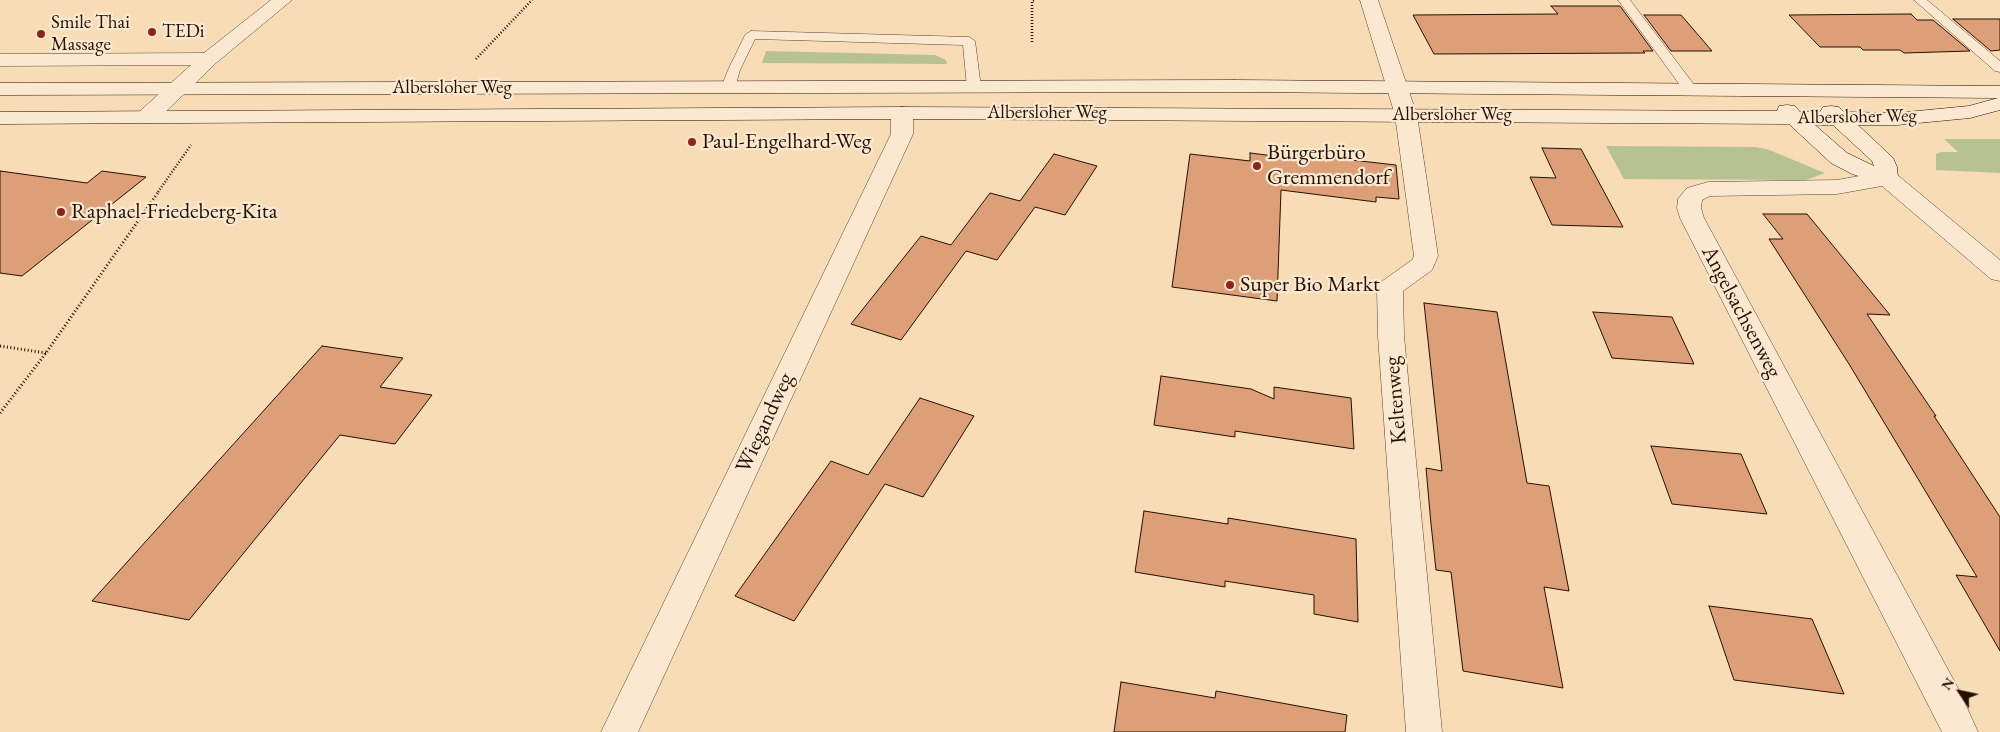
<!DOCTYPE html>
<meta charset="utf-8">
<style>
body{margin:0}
#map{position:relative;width:2000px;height:732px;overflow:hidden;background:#f8dcb6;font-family:"EB Garamond",serif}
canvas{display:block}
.north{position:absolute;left:1935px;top:667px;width:50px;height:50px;-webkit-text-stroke:4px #fae8d0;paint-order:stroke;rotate:304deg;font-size:14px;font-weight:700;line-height:20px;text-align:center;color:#251000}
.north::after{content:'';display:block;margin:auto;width:18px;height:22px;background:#251000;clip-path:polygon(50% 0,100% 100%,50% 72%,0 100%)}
</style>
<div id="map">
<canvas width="2000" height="732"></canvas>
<div class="north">N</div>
</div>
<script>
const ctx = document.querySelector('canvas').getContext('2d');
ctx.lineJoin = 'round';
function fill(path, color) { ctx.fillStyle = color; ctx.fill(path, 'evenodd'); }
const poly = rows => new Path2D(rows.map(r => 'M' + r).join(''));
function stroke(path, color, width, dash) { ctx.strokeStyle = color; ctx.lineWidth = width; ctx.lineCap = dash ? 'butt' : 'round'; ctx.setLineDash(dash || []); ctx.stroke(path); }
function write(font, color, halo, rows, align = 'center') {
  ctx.font = font + ' "EB Garamond",serif'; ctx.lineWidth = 4.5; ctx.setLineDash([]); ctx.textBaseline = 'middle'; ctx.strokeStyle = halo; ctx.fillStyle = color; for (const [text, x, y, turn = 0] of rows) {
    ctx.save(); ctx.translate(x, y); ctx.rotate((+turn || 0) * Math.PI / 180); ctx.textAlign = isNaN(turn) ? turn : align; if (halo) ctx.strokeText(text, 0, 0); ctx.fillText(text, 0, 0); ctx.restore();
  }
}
const green = poly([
 [766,51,935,55,946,60,947,64,762,63],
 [1944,139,2000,139,2000,173,1936,170,1936,154,1941,152,1958,152],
 [1606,146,1755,147,1767,149,1825,173,1806,180,1624,179]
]);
const building = poly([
 [1551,6,1620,6,1653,51,1643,51,1645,53,1434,54,1413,15,1558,14,1551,6],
 [1911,14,1917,20,1933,20,1970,51,1904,53,1900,50,1863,50,1860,47,1820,47,1789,15,1911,14],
 [1644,15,1681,15,1712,51,1671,51,1644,15],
 [1953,19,2000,19,2000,50,1991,51,1953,19],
 [1542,148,1581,149,1623,227,1552,225,1530,177,1556,178,1542,148],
 [1250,153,1290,158,1289,153,1396,165,1399,199,1376,197,1376,202,1281,190,1277,301,1172,287,1190,154,1250,161,1250,153],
 [1054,154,1097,166,1065,215,1035,207,997,260,966,251,901,340,851,324,921,236,951,245,990,193,1020,201,1054,154],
 [0,171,87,183,102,171,146,177,22,276,0,273,0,171],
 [1763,214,1807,214,1890,315,1867,314,1936,416,1934,416,2000,517,2000,651,1956,575,1977,577,1849,364,1769,239,1783,239,1763,214],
 [1424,303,1497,312,1527,483,1549,486,1569,591,1544,587,1563,688,1463,671,1451,572,1436,570,1431,524,1426,468,1442,471,1424,303],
 [1593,312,1672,317,1694,364,1612,358,1593,312],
 [322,346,403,358,380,387,432,395,395,444,340,435,189,620,92,601,322,346],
 [1161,376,1251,389,1274,399,1274,387,1351,398,1354,449,1235,431,1235,437,1154,425,1161,376],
 [920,398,974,416,923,497,885,484,794,621,735,596,831,461,868,475,920,398],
 [1651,446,1741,454,1767,514,1672,504,1651,446],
 [1144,511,1228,524,1228,518,1356,539,1358,622,1314,614,1314,595,1225,581,1225,587,1135,572,1144,511],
 [1709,606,1812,619,1844,694,1734,680,1709,606],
 [1121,682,1215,698,1216,691,1347,715,1345,732,1114,732,1121,682]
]);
const pathFar1 = poly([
 [1032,42,1032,1,1035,0],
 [476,59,532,0],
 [158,192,191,145]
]);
const path = poly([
 [0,346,46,353],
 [0,413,46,353,159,191]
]);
const service = poly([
 [1618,0,1630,0,1695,86,1697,89,1695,92,1685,92,1618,0],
 [1914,0,1927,0,2000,61,2000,72,1995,71,1914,0],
 [751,31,969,37,975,41,981,87,974,91,967,87,963,45,755,39,740,70,735,88,728,92,723,91,721,88,728,70,745,35,751,31]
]);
const minor = poly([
 [271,0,292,0,216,63,156,121,148,122,140,121,137,116,140,111,191,65,0,66,0,54,204,53,271,0],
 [1360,0,1378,0,1417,115,1438,256,1432,270,1403,291,1404,336,1442,732,1406,732,1378,336,1377,288,1381,282,1412,260,1414,256,1395,115,1360,0],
 [902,107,910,108,913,113,913,134,638,732,601,732,891,134,891,113,894,108,902,107],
 [1887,171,1895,173,2000,260,2000,281,1991,279,1882,186,1837,194,1710,196,1702,200,1701,208,1704,218,1959,690,1978,732,1942,732,1680,218,1677,208,1678,199,1687,188,1708,182,1837,180,1887,171]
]);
const secondary = poly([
 [1234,80,2000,86,2000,110,1970,118,1897,125,1858,125,1893,158,1897,167,1898,178,1895,183,1887,185,1852,174,1831,163,1789,124,902,119,0,124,0,112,902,107,1777,111,1779,106,1787,105,1795,106,1800,112,1820,112,1823,107,1831,106,1839,107,1844,112,1897,113,1969,106,1998,98,1234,92,0,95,0,83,1234,80],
 [1815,125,1833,125,1872,161,1874,166,1847,153,1815,125]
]);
const markers = [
 [152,32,5,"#8f2418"],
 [41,34,5,"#8f2418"],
 [692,142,5,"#8f2418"],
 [1257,166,5,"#8f2418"],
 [61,212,5,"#8f2418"],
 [1230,285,5,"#8f2418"]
];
const farPoinames = [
 ["Smile Thai",51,23],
 ["Massage",51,45],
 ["TEDi",162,32]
];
const farStreetnames = [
 ["Albersloher Weg",452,88],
 ["Albersloher Weg",1047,113],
 ["Albersloher Weg",1452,115],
 ["Albersloher Weg",1857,117,-1]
];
const poiNames = [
 ["Paul-Engelhard-Weg",702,142],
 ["Bürgerbüro",1267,153],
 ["Gremmendorf",1267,178],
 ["Raphael-Friedeberg-Kita",71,212],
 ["Super Bio Markt",1240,285]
];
const streetNames = [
 ["Angelsachsenweg",1741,312,62],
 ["Keltenweg",1396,400,-95],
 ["Wiegandweg",765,423,-65]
];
fill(green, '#b7c292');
fill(building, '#dd9f78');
stroke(building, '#251000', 1);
stroke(service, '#5a432e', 1);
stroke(minor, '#5a432e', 1);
stroke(secondary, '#251000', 1);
stroke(pathFar1, '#251000', 2.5, [1, 2]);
stroke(path, '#251000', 3, [1, 2.5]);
fill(service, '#fae8d0');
fill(minor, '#fae8d0');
fill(secondary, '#fae8d0');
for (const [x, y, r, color] of markers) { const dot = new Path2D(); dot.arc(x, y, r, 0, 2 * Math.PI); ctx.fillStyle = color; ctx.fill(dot); stroke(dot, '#fae8d0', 2); }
write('19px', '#251000', '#fae8d0', farPoinames, 'left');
write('19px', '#251000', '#fae8d0', farStreetnames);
write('22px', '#251000', '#fae8d0', poiNames, 'left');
write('22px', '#251000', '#fae8d0', streetNames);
</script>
